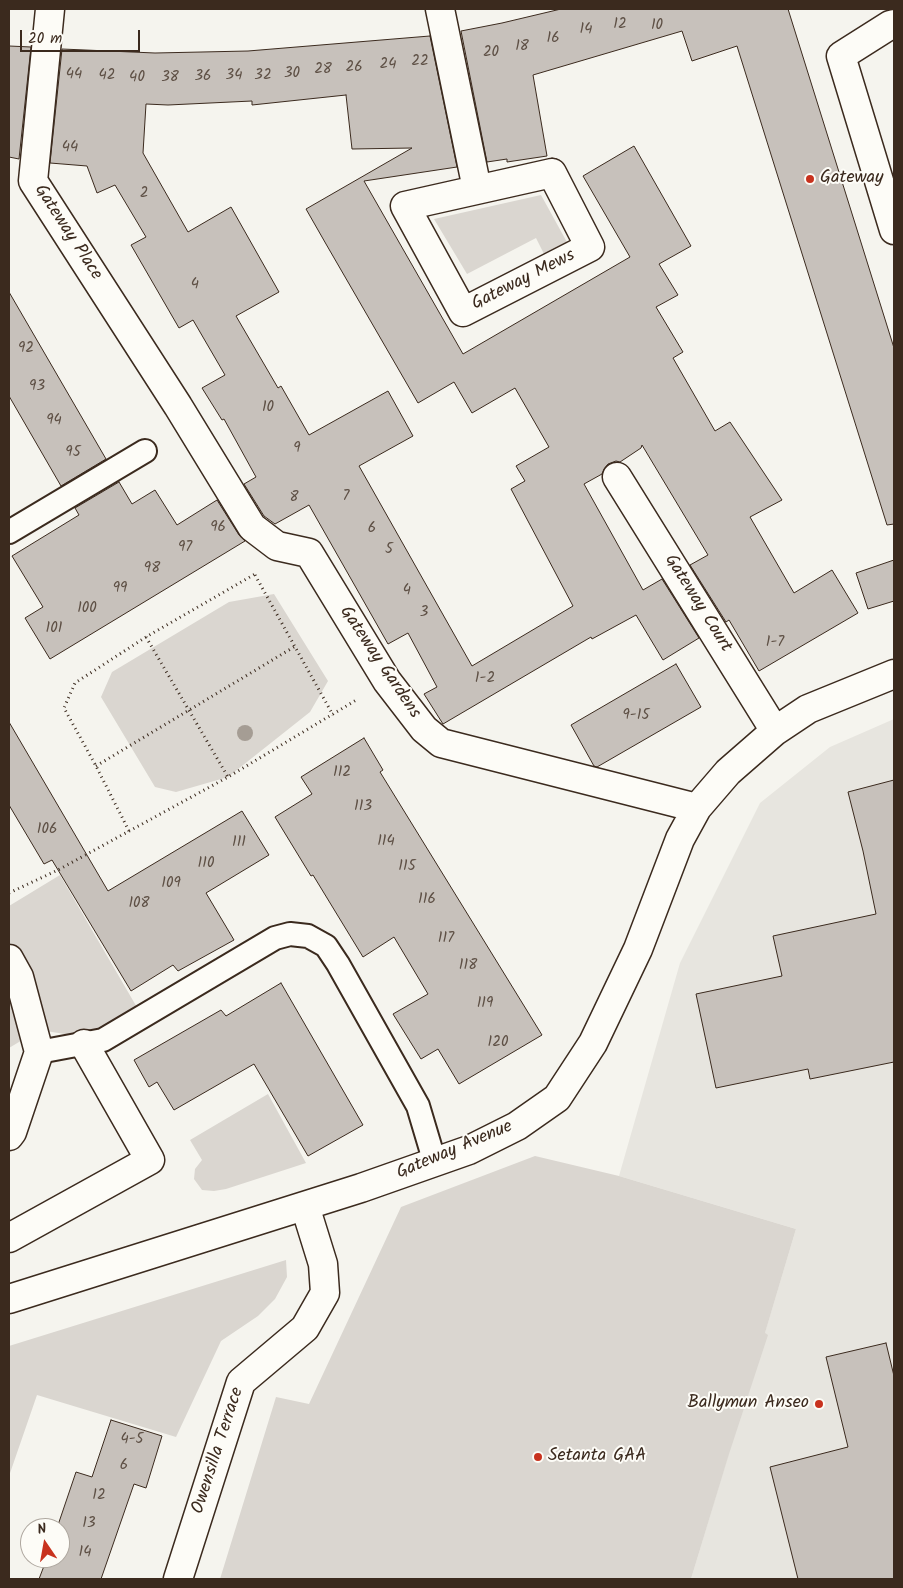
<!DOCTYPE html>
<style>
body{margin:0}
#map{position:relative;width:903px;height:1588px;overflow:hidden;background:#f5f4ee;font-family:Kalam,sans-serif}
canvas{display:block}
.frame{position:absolute;inset:0;border:10px solid #3b2a1e;pointer-events:none}
.north{position:absolute;left:20px;top:1518px;width:50px;height:50px;box-sizing:border-box;background:#fdfcf7;border:1px solid #afa8a0;border-radius:50%;rotate:348deg;font-size:14px;font-weight:700;line-height:20px;text-align:center;color:#3b2a1e}
.north::after{content:'';display:block;margin:auto;width:18px;height:22px;background:#c8321e;clip-path:polygon(50% 0,100% 100%,50% 72%,0 100%)}
.scale{position:absolute;left:20px;top:30px;width:120px;height:22px;box-sizing:border-box;border:2px solid #3b2a1e;border-top:0;padding-left:6px;font-size:15px;line-height:18px;white-space:nowrap;color:#3b2a1e;-webkit-text-stroke:4px #fdfcf7;paint-order:stroke}
</style>
<div id="map">
<canvas width="903" height="1588"></canvas>
<div class="frame"></div>
<div class="north">N</div>
<div class="scale">20 m</div>
</div>
<script>
const ctx = document.querySelector('canvas').getContext('2d');
ctx.lineJoin = 'round';
function fill(path, color) { ctx.fillStyle = color; ctx.fill(path, 'evenodd'); }
const poly = rows => new Path2D(rows.map(r => 'M' + r).join(''));
function stroke(path, color, width, dash) { ctx.strokeStyle = color; ctx.lineWidth = width; ctx.lineCap = dash ? 'butt' : 'round'; ctx.setLineDash(dash || []); ctx.stroke(path); }
function write(font, color, halo, rows, align = 'center') {
  ctx.font = font + ' Kalam,sans-serif'; ctx.lineWidth = 4; ctx.setLineDash([]); ctx.textBaseline = 'middle'; ctx.strokeStyle = halo; ctx.fillStyle = color; for (const [text, x, y, turn = 0] of rows) {
    ctx.save(); ctx.translate(x, y); ctx.rotate((+turn || 0) * Math.PI / 180); ctx.textAlign = isNaN(turn) ? turn : align; if (halo) ctx.strokeText(text, 0, 0); ctx.fillText(text, 0, 0); ctx.restore();
  }
}
const built = poly([
 [894,719,894,1579,691,1579,796,1229,619,1176,680,963,760,803,830,747]
]);
const green = poly([
 [541,195,568,244,545,256,536,238,467,274,434,219],
 [274,594,328,681,310,712,228,777,176,792,155,787,101,697,112,672,229,602],
 [60,875,142,1016,103,1040,33,1029,34,1033,9,1048,9,906],
 [268,1094,306,1163,226,1189,214,1191,202,1190,194,1179,195,1169,202,1160,190,1140],
 [535,1156,619,1176,796,1229,765,1333,768,1335,729,1454,691,1579,220,1579,276,1397,309,1404,401,1207],
 [286,1260,287,1277,275,1299,258,1316,221,1341,176,1437,37,1395,9,1476,9,1346]
]);
const building = poly([
 [561,9,788,9,894,348,894,524,887,525,737,46,692,61,682,31,533,75,547,156,507,162,507,159,487,162,461,31,502,23,561,9],
 [430,36,457,167,364,181,463,354,630,257,583,176,634,146,691,246,659,264,678,295,656,307,683,352,673,358,715,431,730,422,782,500,750,517,794,593,832,570,858,613,759,671,729,620,726,622,690,565,708,555,642,445,641,448,620,462,616,461,608,464,604,469,602,474,584,484,643,590,662,579,699,638,663,660,636,615,592,639,591,637,443,724,424,694,437,687,408,633,388,644,309,505,275,524,264,516,244,484,256,477,224,419,222,420,202,388,225,375,193,320,179,328,131,245,146,237,115,185,97,193,87,166,50,163,62,49,155,53,248,51,430,36],
 [346,95,352,149,412,148,306,209,326,244,418,403,454,382,472,413,515,388,549,447,516,466,525,481,511,489,573,606,472,666,359,466,413,436,388,391,309,435,281,386,278,388,236,316,279,292,231,207,188,232,143,153,146,104,168,105,252,101,252,105,346,95],
 [9,46,31,47,19,159,9,157,9,46],
 [9,292,106,459,61,486,9,396,9,292],
 [119,482,132,504,155,490,177,525,217,500,239,535,245,541,50,659,25,618,43,607,12,556,79,515,75,508,119,482],
 [894,560,894,601,868,609,856,573,894,560],
 [676,664,701,707,597,767,594,766,571,725,676,664],
 [9,722,108,891,242,811,269,855,206,893,234,940,178,971,173,965,131,991,52,860,44,864,9,805,9,722],
 [364,738,383,770,380,772,542,1035,459,1084,438,1049,421,1059,393,1014,428,994,394,937,363,957,313,875,311,876,275,817,312,794,301,777,364,738],
 [894,780,894,1062,810,1079,808,1069,716,1088,696,994,782,976,773,936,876,914,863,851,848,792,894,780],
 [281,983,363,1125,308,1156,254,1064,174,1110,157,1082,149,1087,134,1060,221,1010,226,1016,281,983],
 [886,1343,894,1376,894,1579,798,1579,770,1467,848,1447,826,1357,886,1343],
 [111,1420,162,1436,146,1488,134,1484,101,1579,39,1579,47,1558,60,1558,60,1528,57,1528,76,1472,92,1477,111,1420]
]);
const path = poly([
 [255,575,333,715],
 [146,637,228,777],
 [96,766,294,647],
 [129,831,96,766,64,708,75,683,146,637,255,574],
 [9,893,58,870,228,777,358,699]
]);
const lane = poly([
 [9,532,145,451],
 [39,1052,103,1040,275,938,290,934,308,936,326,946,338,964,418,1106,435,1163]
]);
const street = poly([
 [50,9,33,181,178,406,252,527,277,546,309,553,387,681,424,729,441,743,697,808],
 [440,9,477,189],
 [894,24,890,25,841,56,894,230],
 [552,173,590,247,463,312,405,206,552,173],
 [617,477,775,731],
 [9,959,19,977,39,1052,12,1132,9,1136],
 [9,1238,150,1160,84,1044],
 [9,1299,361,1188,469,1150,517,1126,557,1098,593,1043,638,949,680,839,697,808,728,772,775,731,808,709,894,674],
 [178,1579,241,1382,305,1328,325,1293,323,1264,305,1206]
]);
const trees = [
 [245,733]
];
const markers = [
 [810,179,5,"#c8321e"],
 [819,1404,5,"#c8321e"],
 [538,1457,5,"#c8321e"]
];
const numberNames = [
 ["12",620,25],
 ["10",657,26],
 ["14",586,30],
 ["16",553,39],
 ["18",522,47],
 ["20",491,53],
 ["22",420,62],
 ["24",388,65],
 ["26",354,68],
 ["28",323,70],
 ["30",292,74],
 ["44",74,75],
 ["42",107,76],
 ["34",234,76],
 ["32",263,76],
 ["36",203,77],
 ["40",137,78],
 ["38",170,78],
 ["44",70,148],
 ["2",144,194],
 ["4",195,285],
 ["92",26,349],
 ["93",37,387],
 ["10",268,408],
 ["94",54,421],
 ["9",297,449],
 ["95",73,453],
 ["7",346,497],
 ["8",294,498],
 ["96",218,528],
 ["6",372,529],
 ["97",185,548],
 ["5",389,550],
 ["98",152,569],
 ["99",120,589],
 ["4",407,591],
 ["100",87,609],
 ["3",424,613],
 ["101",54,629],
 ["1-7",775,643],
 ["1-2",485,679],
 ["9-15",636,716],
 ["112",342,773],
 ["113",363,807],
 ["106",47,830],
 ["114",386,842],
 ["111",239,843],
 ["110",206,864],
 ["115",407,867],
 ["109",171,884],
 ["116",427,900],
 ["108",139,904],
 ["117",446,939],
 ["118",468,966],
 ["119",485,1004],
 ["120",498,1043],
 ["4-5",132,1440],
 ["6",124,1466],
 ["12",99,1496],
 ["13",89,1524],
 ["14",85,1553]
];
const poiNames = [
 ["Gateway",820,179],
 ["Ballymun Anseo",809,1404,"right"],
 ["Setanta GAA",548,1457]
];
const streetNames = [
 ["Gateway Place",67,233,57],
 ["Gateway Mews",524,281,-27],
 ["Gateway Court",697,604,58],
 ["Gateway Gardens",379,663,56],
 ["Gateway Avenue",455,1151,-23],
 ["Owensilla Terrace",219,1451,-72]
];
fill(built, '#e7e5df');
fill(green, '#dad6d0');
fill(building, '#c7c1bb');
stroke(building, '#3b2a1e', 1);
stroke(lane, '#3b2a1e', 26);
stroke(street, '#3b2a1e', 31);
stroke(path, '#3b2a1e', 3, [1, 4]);
stroke(lane, '#fdfcf7', 22);
stroke(street, '#fdfcf7', 28);
ctx.fillStyle = '#a59d94';
for (const [x, y] of trees) { ctx.beginPath(); ctx.arc(x, y, 8, 0, 2 * Math.PI); ctx.fill(); }
for (const [x, y, r, color] of markers) { const dot = new Path2D(); dot.arc(x, y, r, 0, 2 * Math.PI); ctx.fillStyle = color; ctx.fill(dot); stroke(dot, '#fdfcf7', 2); }
write('15px', '#5e5045', null, numberNames);
write('18px', '#3b2a1e', '#fdfcf7', poiNames, 'left');
write('18px', '#3b2a1e', '#fdfcf7', streetNames);
</script>
